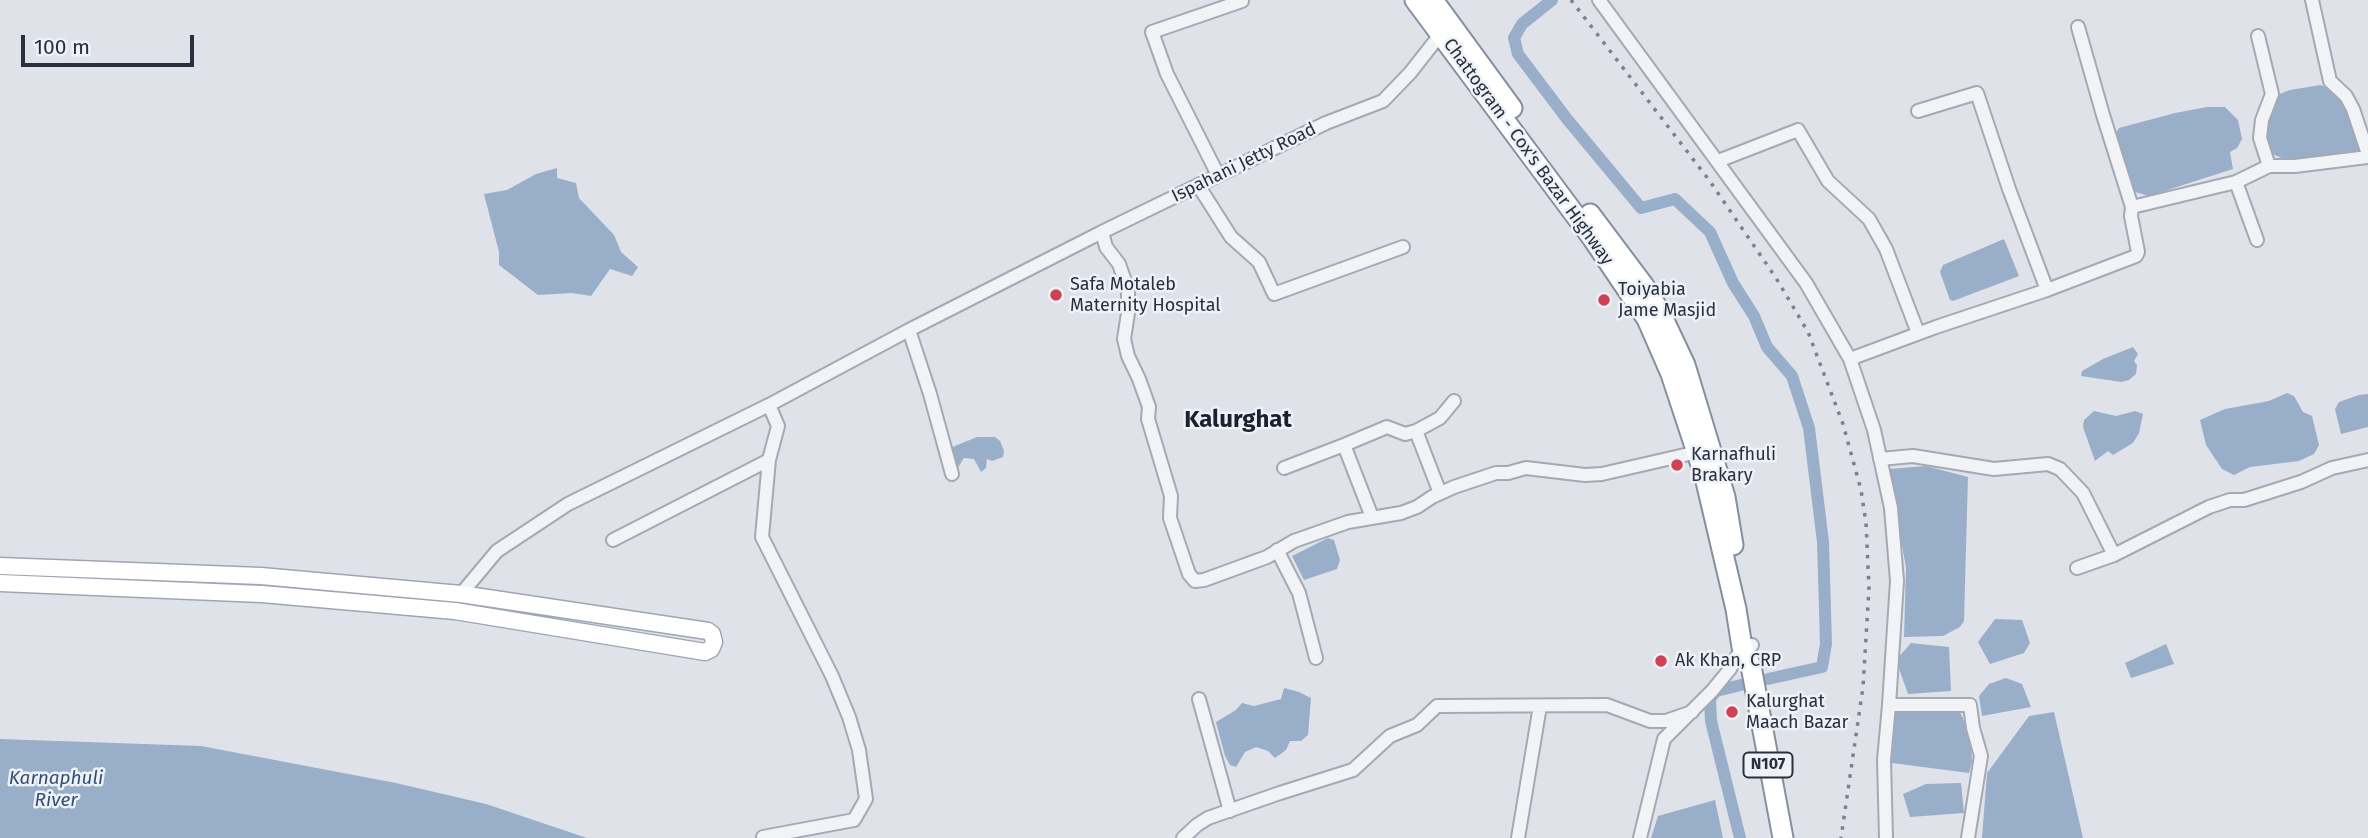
<!DOCTYPE html>
<style>
body{margin:0}
#map{position:relative;width:2368px;height:838px;overflow:hidden;background:#dfe2e8;font-family:"Fira Sans",sans-serif}
canvas{display:block}
.scale{position:absolute;left:21px;top:35px;width:173px;height:32px;box-sizing:border-box;border:4px solid #283040;border-top:0;padding-left:9px;font-size:21px;line-height:24px;white-space:nowrap;color:#283040;-webkit-text-stroke:5px #eef1f6;paint-order:stroke}
</style>
<div id="map">
<canvas width="2368" height="838"></canvas>
<div class="scale">100 m</div>
</div>
<script>
const ctx = document.querySelector('canvas').getContext('2d');
ctx.lineJoin = 'round';
function fill(path, color) { ctx.fillStyle = color; ctx.fill(path, 'evenodd'); }
const poly = rows => new Path2D(rows.map(r => 'M' + r).join(''));
function stroke(path, color, width, dash) { ctx.strokeStyle = color; ctx.lineWidth = width; ctx.lineCap = dash ? 'butt' : 'round'; ctx.setLineDash(dash || []); ctx.stroke(path); }
function write(font, color, halo, rows, align = 'center') {
  ctx.font = font + ' "Fira Sans",sans-serif'; ctx.lineWidth = 5; ctx.setLineDash([]); ctx.textBaseline = 'middle'; ctx.strokeStyle = halo; ctx.fillStyle = color; for (const [text, x, y, turn = 0] of rows) {
    ctx.save(); ctx.translate(x, y); ctx.rotate((+turn || 0) * Math.PI / 180); ctx.textAlign = isNaN(turn) ? turn : align; if (halo) ctx.strokeText(text, 0, 0); ctx.fillText(text, 0, 0); ctx.restore();
  }
}
const water = poly([
 [2320,85,2330,88,2341,96,2363,147,2360,150,2341,155,2288,161,2268,152,2264,138,2268,110,2277,95,2290,90],
 [2207,107,2225,107,2238,120,2242,139,2237,148,2230,152,2233,169,2149,196,2135,192,2124,172,2116,145,2116,133,2119,128,2175,113],
 [557,168,557,178,576,183,579,198,614,235,621,252,638,267,632,276,610,269,591,296,572,293,538,295,499,265,499,252,484,194,507,190,536,174],
 [2004,239,2019,276,1953,301,1950,300,1940,272,1943,265],
 [2133,347,2138,354,2134,361,2137,365,2136,374,2129,380,2121,382,2081,376,2082,371,2103,359],
 [2287,393,2294,396,2303,412,2312,416,2319,445,2314,454,2299,461,2250,467,2234,475,2222,469,2206,445,2200,420,2225,409,2269,401],
 [2368,394,2368,427,2341,434,2335,409,2339,402,2359,395],
 [2094,411,2116,416,2135,411,2143,414,2139,433,2133,443,2113,455,2108,451,2095,461,2083,427,2084,420],
 [977,437,995,437,1000,441,1004,451,1003,457,992,461,987,459,986,468,981,472,974,459,964,458,955,472,950,448],
 [1926,466,1968,477,1964,621,1960,627,1943,636,1904,637,1906,568,1889,469],
 [1328,538,1334,540,1340,560,1337,569,1304,580,1292,556],
 [1995,619,2022,620,2030,643,2024,653,1990,664,1978,642],
 [1911,643,1949,647,1951,691,1908,694,1896,660],
 [2166,644,2174,664,2131,678,2125,663],
 [2006,678,2022,684,2031,707,1982,716,1979,696,1989,684],
 [1284,688,1299,692,1311,698,1308,735,1301,741,1290,741,1286,750,1275,758,1268,751,1256,747,1245,752,1236,767,1230,765,1225,756,1216,722,1236,710,1242,703,1254,706,1281,699],
 [1893,712,1960,712,1971,736,1972,762,1969,773,1892,763],
 [2054,712,2083,838,1982,838,1987,773,2029,716],
 [0,739,201,746,396,783,486,804,587,838,0,838],
 [1961,783,1964,813,1910,817,1903,794,1926,784],
 [1715,800,1723,838,1651,838,1658,816]
]);
const canal = poly([
 [1552,0,1522,24,1514,38,1518,54,1567,119,1641,208,1675,199,1710,232,1733,283,1754,316,1767,347,1792,376,1809,428,1823,542,1826,644,1822,667,1768,679],
 [1740,838,1711,721,1710,699,1716,691,1741,685]
]);
const minor = poly([
 [1599,0,1806,283,1850,359],
 [2312,0,2330,81,2346,96,2353,109,2368,154],
 [2078,27,2103,115,2132,207],
 [1443,31,1410,73,1383,101,1326,123,1102,232,1106,247,1119,264,1128,290,1128,313,1124,339,1128,356,1139,379,1149,407,1148,419,1171,496,1170,518,1189,574,1195,581,1204,580,1267,557,1294,541,1348,522,1401,513,1417,507,1432,497,1454,487,1496,473,1508,473,1526,468,1585,475,1602,474,1702,451],
 [2258,36,2272,94,2262,120,2260,138,2269,166],
 [1918,111,1977,93,2009,189,2047,290],
 [1718,161,1798,130,1828,181,1869,219,1886,249,1918,333],
 [1218,175,1167,74,1152,32,1242,1],
 [2236,182,2257,240],
 [1198,185,1231,237,1259,262,1274,294,1403,247],
 [1416,431,1440,418,1454,401],
 [1880,459,1913,456,1994,469,2048,464,2060,469,2083,493,2114,555,2209,507,2230,500,2244,500,2301,482,2332,468,2368,460],
 [1284,468,1344,445],
 [952,474,930,394,909,330,1102,232],
 [1372,517,1344,445,1387,427,1405,434,1416,431,1440,493],
 [613,540,769,460],
 [1277,550,1299,593,1316,658],
 [2077,568,2114,555],
 [461,594,497,551,568,504,769,405],
 [1199,699,1230,811],
 [763,837,854,820,866,799,859,750,849,717,832,676,762,537,769,460,778,426,769,405,909,330],
 [1183,838,1197,825,1208,818,1280,793,1353,770,1390,736,1417,725,1437,706,1607,705,1650,721,1666,721,1692,712],
 [1518,838,1540,706],
 [1640,838,1664,739,1712,691,1730,669,1742,647,1752,645],
 [1886,838,1884,760,1889,705],
 [1968,838,1981,756,1973,728,1970,705,1889,705,1897,581,1891,508,1874,430,1850,359,1936,327,2047,290,2136,256,2138,252,2131,216,2132,207,2236,182,2269,166,2295,166,2368,157]
]);
const major = poly([
 [0,566,261,576,461,594,708,631,712,634,714,642,711,649,705,652,455,611,262,594,0,583]
]);
const highway = poly([
 [1415,0,1593,239,1647,319,1671,374,1705,477,1736,609,1742,647,1751,666,1783,838],
 [1433,0,1512,108],
 [1590,214,1644,286,1660,312,1685,365,1725,497,1733,545]
]);
const rail = poly([
 [1571,0,1709,180,1776,278,1808,332,1843,424,1861,490,1866,523,1869,588,1863,687,1841,838]
]);
const markers = [
 [1056,295,7,"#d04153"],
 [1604,300,7,"#d04153"],
 [1677,465,7,"#d04153"],
 [1661,661,7,"#d04153"],
 [1732,712,7,"#d04153"]
];
const shields = [
 [1768,765,49]
];
const shieldNames = [
 ["N107",1768,765]
];
const streetNames = [
 ["Chattogram - Cox's Bazar Highway",1528,152,54],
 ["Ispahani Jetty Road",1244,163,-26]
];
const poiNames = [
 ["Safa Motaleb",1070,285],
 ["Maternity Hospital",1070,306],
 ["Toiyabia",1618,290],
 ["Jame Masjid",1618,311],
 ["Karnafhuli",1691,455],
 ["Brakary",1691,476],
 ["Ak Khan, CRP",1675,661],
 ["Kalurghat",1746,702],
 ["Maach Bazar",1746,723]
];
const waterNames = [
 ["Karnaphuli",56,779],
 ["River",56,801]
];
const districtNames = [
 ["Kalurghat",1238,420]
];
fill(water, '#99afc9');
stroke(canal, '#99afc9', 12);
stroke(minor, '#a4a9b2', 16);
stroke(major, '#9ea6b4', 19);
stroke(highway, '#868f9f', 23);
stroke(minor, '#f2f3f7', 12);
stroke(major, '#fff', 16);
stroke(highway, '#fff', 19);
stroke(rail, '#788192', 3.5, [3.5, 7]);
for (const [x, y, r, color] of markers) { const dot = new Path2D(); dot.arc(x, y, r, 0, 2 * Math.PI); ctx.fillStyle = color; ctx.fill(dot); stroke(dot, '#eef1f6', 2.5); }
for (const [x, y, w] of shields) { const box = new Path2D(); box.roundRect(x - w / 2, y - 12.5, w, 25, 5); ctx.fillStyle = '#eef1f6'; ctx.fill(box); stroke(box, '#283040', 2); }
write('bold 16px', '#283040', null, shieldNames);
write('18px', '#283040', '#eef1f6', streetNames);
write('18px', '#283040', '#eef1f6', poiNames, 'left');
write('italic 19px', '#314e74', '#eef1f6', waterNames);
write('bold 24px', '#1a2131', '#eef1f6', districtNames);
</script>
